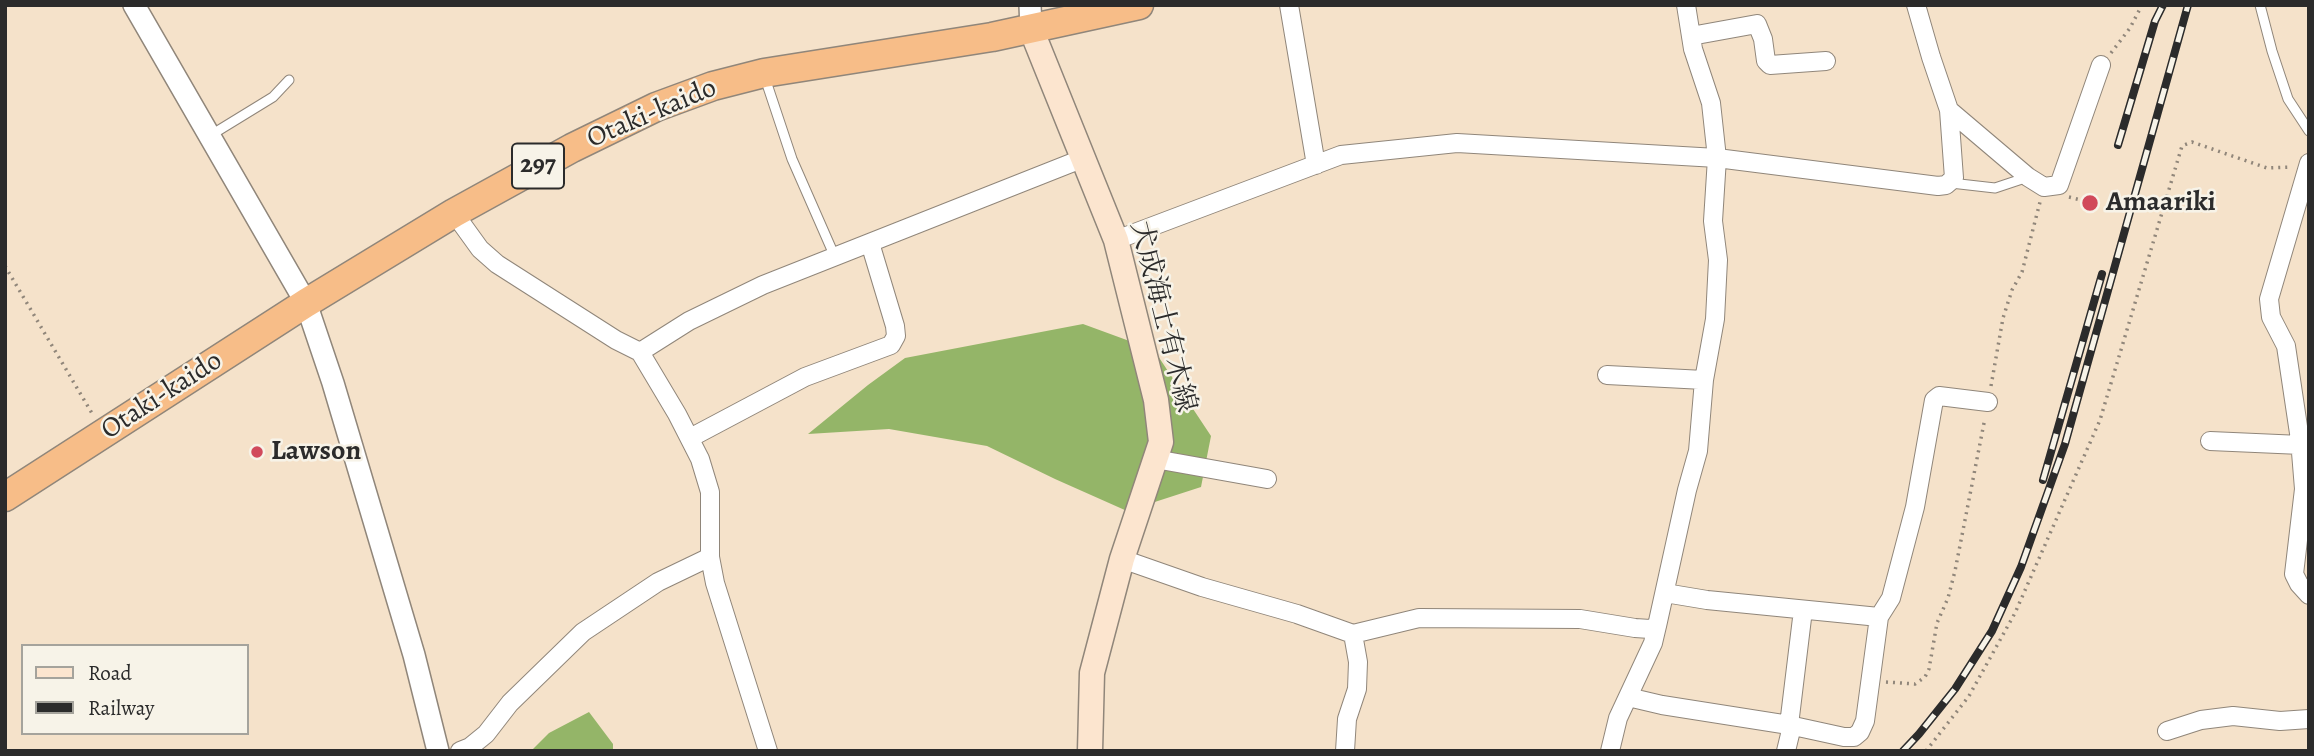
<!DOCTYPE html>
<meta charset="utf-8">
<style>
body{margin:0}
#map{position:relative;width:2314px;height:756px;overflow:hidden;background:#f5e2ca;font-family:Alegreya,serif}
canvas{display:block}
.frame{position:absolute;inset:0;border:7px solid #2b2b2b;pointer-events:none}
.legend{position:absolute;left:21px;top:644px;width:228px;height:91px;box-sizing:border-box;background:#f7f3e8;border:2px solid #a5a39c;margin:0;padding:9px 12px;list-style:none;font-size:21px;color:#2b2b2b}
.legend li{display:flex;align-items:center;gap:14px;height:35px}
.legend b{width:35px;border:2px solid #a5a39c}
</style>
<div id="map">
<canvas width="2314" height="756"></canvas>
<div class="frame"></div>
<ul class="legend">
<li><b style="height:9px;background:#fce5cf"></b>Road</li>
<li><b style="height:9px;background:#2b2b2b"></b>Railway</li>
</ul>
</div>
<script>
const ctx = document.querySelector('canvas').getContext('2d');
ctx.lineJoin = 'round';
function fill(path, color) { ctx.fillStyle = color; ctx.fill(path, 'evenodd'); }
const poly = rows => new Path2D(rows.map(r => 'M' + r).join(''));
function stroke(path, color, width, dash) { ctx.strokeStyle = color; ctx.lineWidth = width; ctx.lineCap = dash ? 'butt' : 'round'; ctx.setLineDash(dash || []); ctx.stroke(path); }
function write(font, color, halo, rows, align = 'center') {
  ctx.font = font + ' Alegreya,"Noto Serif JP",serif'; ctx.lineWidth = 5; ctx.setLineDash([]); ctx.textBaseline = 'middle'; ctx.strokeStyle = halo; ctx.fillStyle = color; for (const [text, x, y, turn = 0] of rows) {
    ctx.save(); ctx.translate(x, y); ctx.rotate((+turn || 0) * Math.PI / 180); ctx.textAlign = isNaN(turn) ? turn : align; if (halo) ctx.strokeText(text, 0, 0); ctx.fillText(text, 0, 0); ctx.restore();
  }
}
const forest = poly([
 [1083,324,1154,350,1211,436,1201,487,1127,511,1055,479,987,446,889,429,808,434,868,385,905,358],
 [589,712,613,744,613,751,531,751,549,733]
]);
const path = poly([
 [2111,53,2130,28,2142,5],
 [2069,197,2081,200],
 [5,266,93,415],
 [1991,386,2003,318,2012,290,2022,272,2040,202],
 [1886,682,1915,684,1925,677,1929,669,1937,623,1948,598,1955,571,1985,418],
 [1926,751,1969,696,2015,613,2100,420,2182,146,2192,142,2267,168,2292,167]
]);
const service = poly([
 [2260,5,2272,51,2288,99,2309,131],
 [765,78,792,159,835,257],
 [211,135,273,97,289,80],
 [1951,183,1995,188,2028,177]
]);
const minor = poly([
 [1289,5,1316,165],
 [1691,36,1757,24,1763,39,1766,61,1770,65,1826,61],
 [1949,110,2028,177,2044,187,2059,185,2101,65],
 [2309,163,2269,299,2271,317,2286,346,2300,440,2304,489,2294,574,2299,584,2309,595],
 [454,213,480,249,497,264,616,340,640,352,677,414,700,459,710,492,710,557,715,583,768,751],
 [1116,240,1341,155,1457,143,1717,158,1938,186,1946,185,1954,178,1949,110,1931,57,1916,5],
 [640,352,689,321,763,285,1084,158],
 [1607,375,1704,380],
 [690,438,805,377,891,345,896,336,895,326,870,243],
 [2210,441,2301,445],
 [1155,459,1267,479],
 [1122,559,1202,587,1297,614,1353,634,1419,618,1580,619,1635,628,1650,629,1657,626,1687,490,1698,451,1704,380,1715,319,1718,260,1713,221,1717,158,1711,103,1693,49,1686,5],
 [1665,593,1707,600,1879,617],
 [1628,697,1662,705,1789,725,1844,737,1854,737,1860,732,1865,721,1879,617,1891,598,1915,507,1934,400,1939,396,1988,402],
 [1789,725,1803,610],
 [2167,731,2201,720,2233,716,2280,721,2309,719],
 [460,751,470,747,486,734,510,703,583,632,658,582,710,557],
 [1345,751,1347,719,1357,689,1358,662,1353,634],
 [1610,751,1618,718,1653,643,1657,626],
 [1786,751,1792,726]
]);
const tertiary = poly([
 [134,5,306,303,333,383,414,655,438,751],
 [1030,5,1031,29]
]);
const secondary = poly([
 [1031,29,1116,240,1156,400,1161,442,1122,559,1092,673,1090,751]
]);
const trunk = poly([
 [5,497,306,303,454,213,572,148,656,107,713,86,764,73,992,37,1139,5]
]);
const rail = poly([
 [2118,145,2155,21,2163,5],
 [2043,480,2102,274],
 [1903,751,1919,734,1955,689,1992,631,2021,567,2065,444,2188,5]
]);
const markers = [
 [2090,203,9,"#d1495b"],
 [257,452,7,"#d1495b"]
];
const shields = [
 [538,166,52]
];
const shieldNames = [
 ["297",538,166]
];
const streetNames = [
 ["Otaki-kaido",652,114,-23],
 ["犬成海士有木線",1162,317,76],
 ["Otaki-kaido",162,396,-33]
];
const poiNames = [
 ["Amaariki",2106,203],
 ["Lawson",271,452]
];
fill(forest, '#94b568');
stroke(service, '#90867a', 11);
stroke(minor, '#90867a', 20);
stroke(tertiary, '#90867a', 24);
stroke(secondary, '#90867a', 27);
stroke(trunk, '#90867a', 31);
stroke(path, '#90867a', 3.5, [2, 5]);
stroke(service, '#fff', 9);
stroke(minor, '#fff', 18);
stroke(tertiary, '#fff', 21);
stroke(secondary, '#fce5cf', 24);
stroke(trunk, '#f7bd88', 28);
stroke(rail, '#2b2b2b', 8);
stroke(rail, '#f7f3e8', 5, [16]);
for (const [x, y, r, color] of markers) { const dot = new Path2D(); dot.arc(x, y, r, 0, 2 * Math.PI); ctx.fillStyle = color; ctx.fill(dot); stroke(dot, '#f7f3e8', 2.5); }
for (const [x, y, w] of shields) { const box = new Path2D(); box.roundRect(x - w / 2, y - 22.5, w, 45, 5); ctx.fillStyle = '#f7f3e8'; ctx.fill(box); stroke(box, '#2b2b2b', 2); }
write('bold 26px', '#2b2b2b', null, shieldNames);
write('28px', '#2b2b2b', '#f7f3e8', streetNames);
write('bold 28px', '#2b2b2b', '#f7f3e8', poiNames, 'left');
</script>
